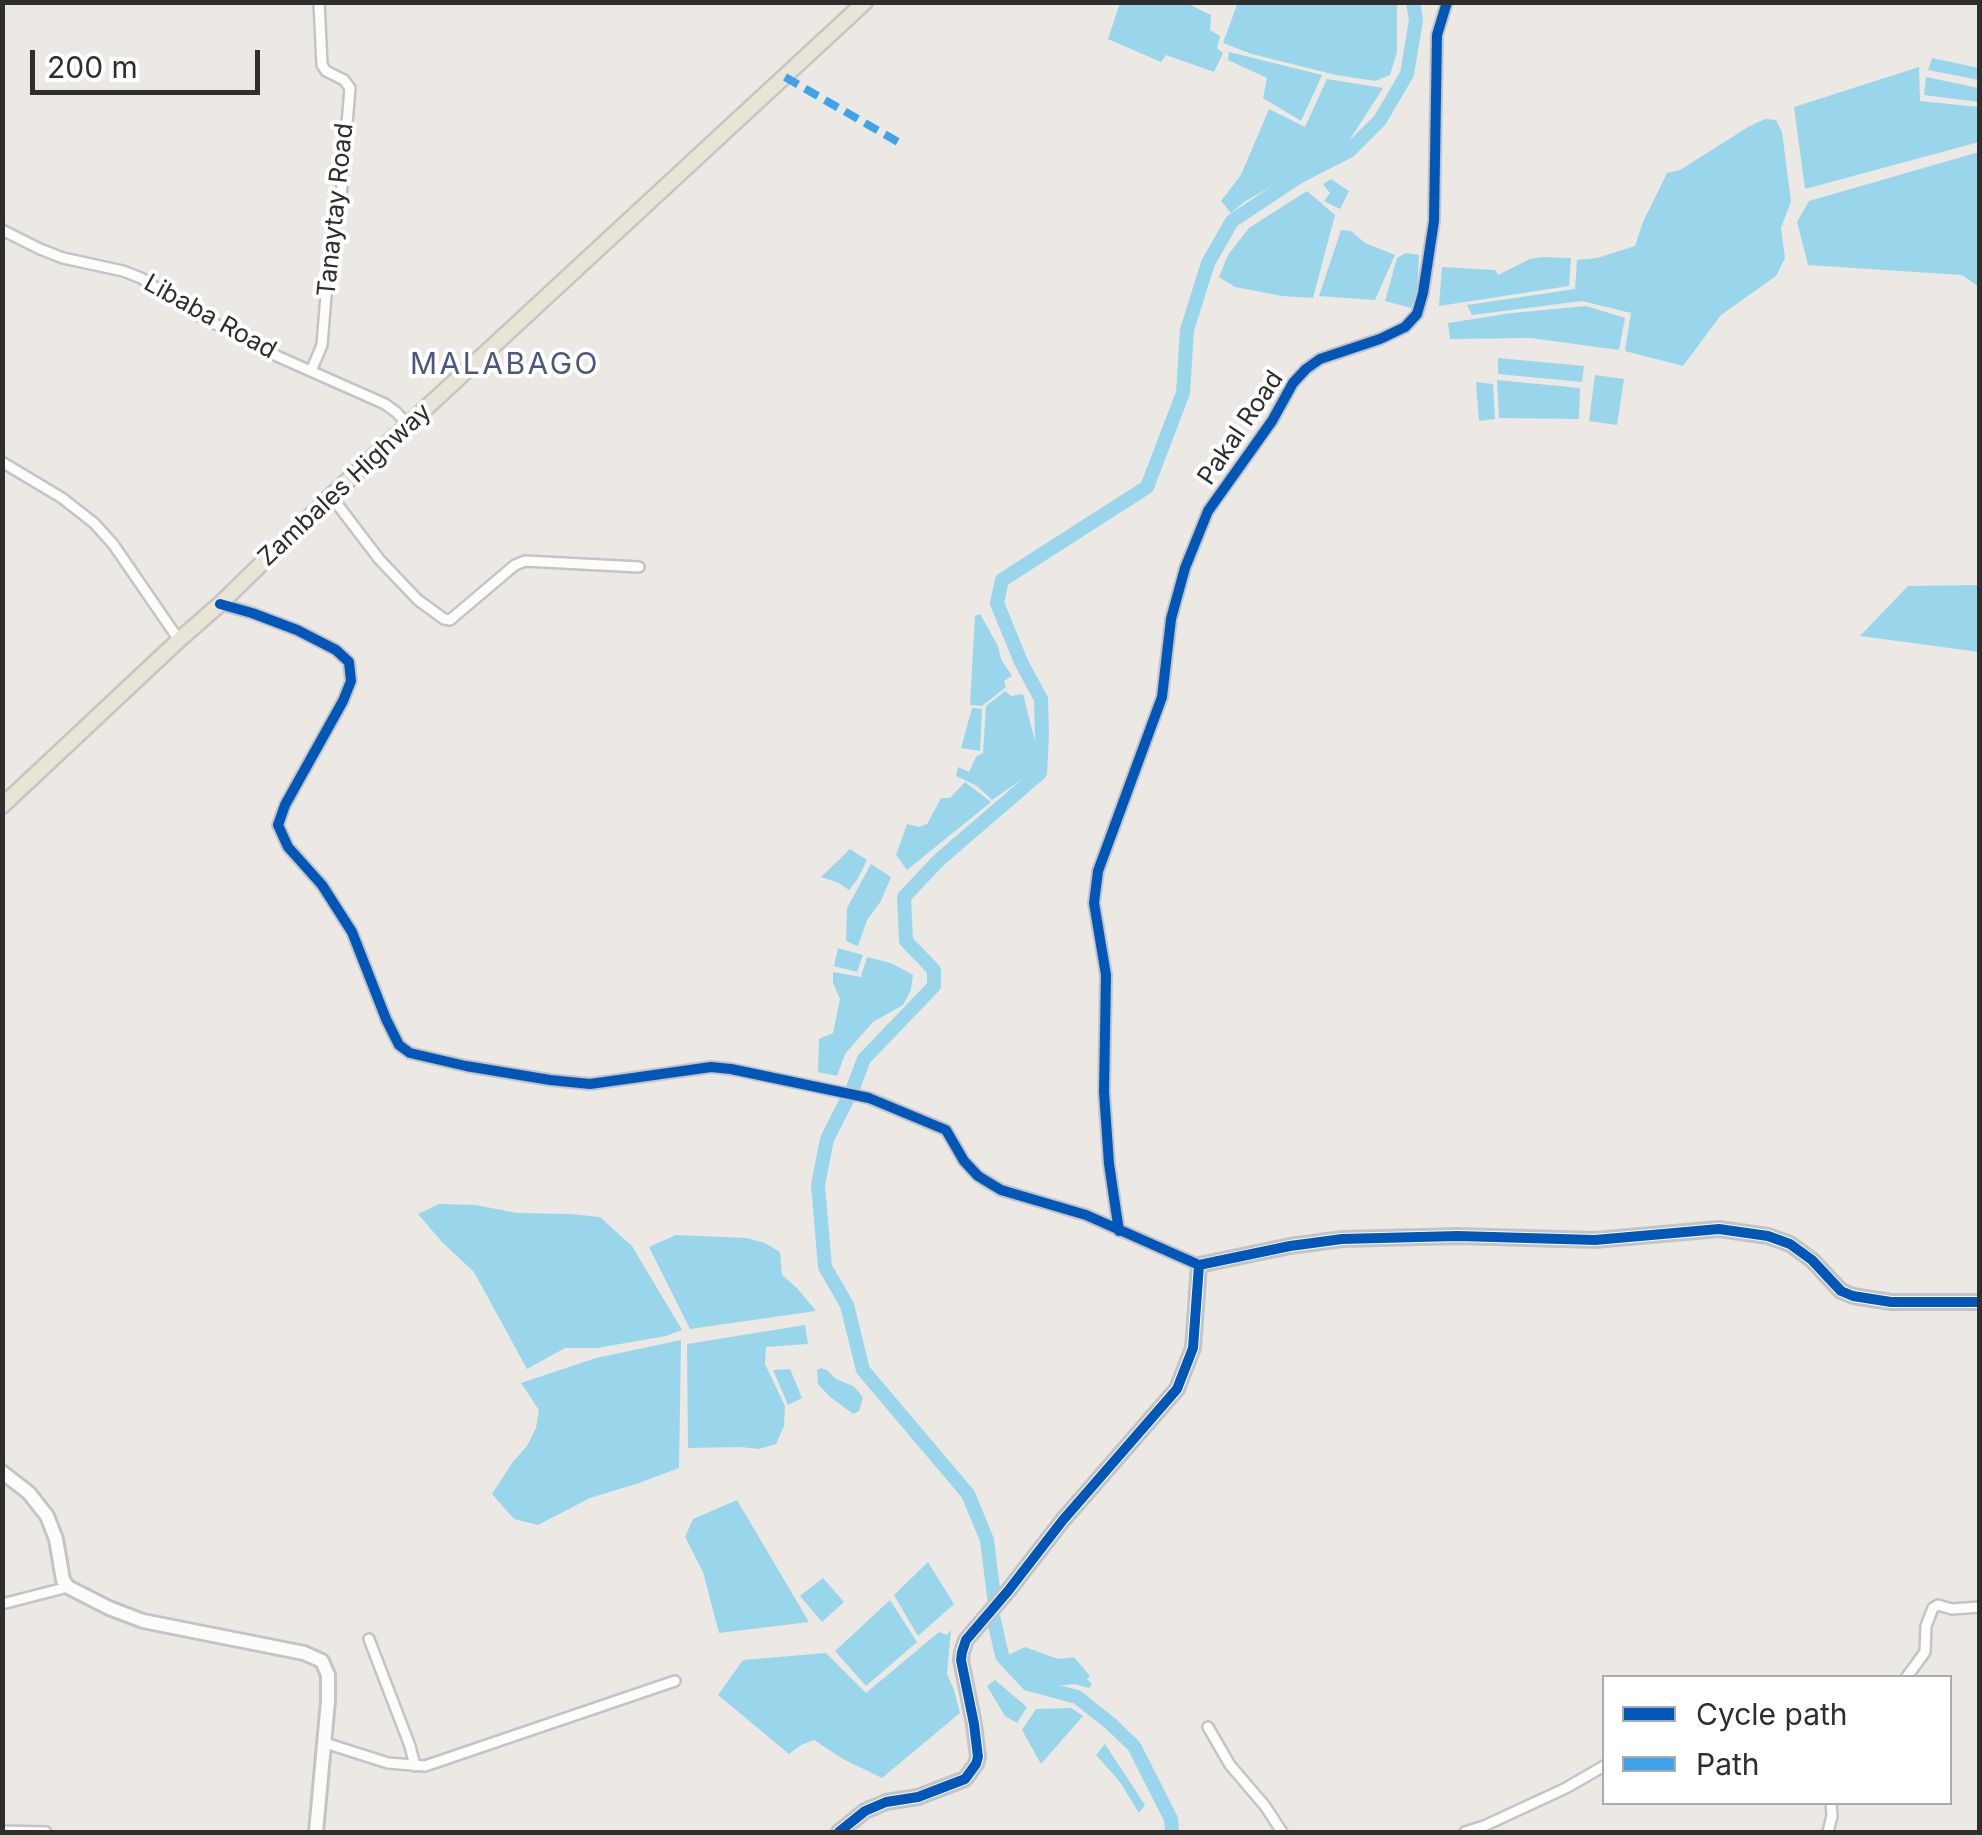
<!DOCTYPE html>
<style>
body{margin:0}
#map{position:relative;width:1982px;height:1835px;overflow:hidden;background:#ece8e4;font-family:Inter,sans-serif}
canvas{display:block}
.frame{position:absolute;inset:0;border:5px solid #2e2e2e;pointer-events:none}
.legend{position:absolute;left:1602px;top:1675px;width:350px;height:130px;box-sizing:border-box;background:#fff;border:2px solid #ababab;margin:0;padding:12px 18px;list-style:none;font-size:30px;color:#2e2e2e}
.legend li{display:flex;align-items:center;gap:20px;height:50px}
.legend b{width:50px;border:2px solid #ababab}
.scale{position:absolute;left:30px;top:50px;width:230px;height:45px;box-sizing:border-box;border:5px solid #2e2e2e;border-top:0;padding-left:12px;font-size:30px;line-height:35px;white-space:nowrap;color:#2e2e2e;-webkit-text-stroke:8px #fff;paint-order:stroke}
</style>
<div id="map">
<canvas width="1982" height="1835"></canvas>
<div class="frame"></div>
<ul class="legend">
<li><b style="height:12px;background:#0057b8"></b>Cycle path</li>
<li><b style="height:12px;background:#3ea3eb"></b>Path</li>
</ul>
<div class="scale">200 m</div>
</div>
<script>
const ctx = document.querySelector('canvas').getContext('2d');
ctx.lineJoin = 'round';
function fill(path, color) { ctx.fillStyle = color; ctx.fill(path, 'evenodd'); }
const poly = rows => new Path2D(rows.map(r => 'M' + r).join(''));
function stroke(path, color, width, dash) { ctx.strokeStyle = color; ctx.lineWidth = width; ctx.lineCap = dash ? 'butt' : 'round'; ctx.setLineDash(dash || []); ctx.stroke(path); }
function write(font, color, halo, rows, align = 'center') {
  ctx.font = font + ' Inter,sans-serif'; ctx.lineWidth = 8; ctx.setLineDash([]); ctx.textBaseline = 'middle'; ctx.strokeStyle = halo; ctx.fillStyle = color; for (const [text, x, y, turn = 0] of rows) {
    ctx.save(); ctx.translate(x, y); ctx.rotate((+turn || 0) * Math.PI / 180); ctx.textAlign = isNaN(turn) ? turn : align; if (halo) ctx.strokeText(text, 0, 0); ctx.fillText(text, 0, 0); ctx.restore();
  }
}
const water = poly([
 [1238,2,1397,3,1397,52,1390,75,1375,81,1336,75,1252,54,1223,43],
 [1120,3,1186,3,1211,15,1210,30,1220,36,1217,48,1223,53,1214,72,1166,55,1161,62,1108,39],
 [1229,52,1322,75,1301,121,1263,98,1267,78,1228,60],
 [1932,58,1979,68,1979,80,1928,70],
 [1919,67,1920,101,1979,107,1979,142,1805,189,1794,107],
 [1926,77,1979,88,1979,102,1924,95],
 [1327,79,1383,88,1347,144,1244,202,1231,213,1221,201,1241,175,1269,109,1305,127],
 [1765,119,1776,120,1782,132,1791,201,1781,228,1785,258,1776,276,1721,315,1683,366,1625,351,1631,313,1582,301,1472,315,1467,305,1575,289,1577,260,1597,258,1635,246,1643,222,1667,173,1680,170,1748,127],
 [1979,152,1979,287,1962,275,1808,265,1797,222,1809,201],
 [1331,179,1349,191,1340,209,1324,201,1330,193,1323,184],
 [1307,191,1335,215,1313,298,1282,296,1235,287,1219,277,1228,255,1249,228],
 [1341,230,1351,231,1365,243,1395,255,1375,300,1319,296],
 [1406,253,1419,255,1417,291,1411,308,1385,301,1397,258],
 [1542,257,1571,258,1569,286,1439,306,1442,267,1495,270,1498,275,1530,259],
 [1586,306,1625,318,1619,350,1531,338,1450,339,1448,323,1512,313],
 [1498,358,1584,366,1582,382,1498,374],
 [1595,375,1624,379,1617,425,1589,421],
 [1497,380,1580,388,1579,419,1499,418],
 [1476,382,1493,384,1495,419,1479,421],
 [1979,585,1979,652,1860,636,1908,586],
 [980,614,998,646,1001,659,1012,676,1004,681,1006,687,982,706,970,705,975,616],
 [1005,691,1011,696,1023,694,1038,753,1038,764,1037,769,992,800,977,786,956,776,958,767,969,772,976,757,983,753,986,706],
 [972,708,982,709,980,751,961,748],
 [965,782,991,802,907,870,896,855,907,824,919,827,927,824,941,798,950,798],
 [850,849,867,860,857,880,849,890,839,883,821,877],
 [871,864,891,877,881,901,867,920,858,946,846,941,847,908],
 [838,948,863,955,857,972,834,966],
 [867,957,891,963,913,975,911,990,903,1005,873,1022,845,1054,837,1076,818,1072,819,1039,833,1033,840,999,833,983,833,972,861,977],
 [439,1204,476,1205,517,1213,571,1214,600,1217,632,1246,682,1330,666,1336,597,1348,565,1348,527,1369,474,1272,442,1242,418,1214],
 [676,1235,747,1238,765,1243,780,1252,782,1275,797,1288,816,1311,690,1329,649,1247],
 [805,1325,808,1344,766,1347,765,1364,785,1406,784,1426,776,1444,759,1449,740,1447,688,1448,687,1344],
 [681,1340,679,1468,639,1483,590,1498,538,1525,514,1519,492,1494,512,1463,527,1446,536,1428,539,1410,521,1383,596,1358],
 [821,1368,827,1370,836,1379,853,1386,859,1392,863,1398,859,1411,853,1414,829,1396,818,1384,817,1370],
 [790,1369,802,1398,788,1405,773,1370],
 [737,1500,809,1622,719,1633,703,1572,685,1537,693,1519],
 [928,1562,954,1604,918,1636,894,1595],
 [823,1578,844,1602,822,1622,800,1596],
 [890,1600,917,1642,866,1686,835,1651],
 [951,1630,947,1674,954,1690,960,1713,882,1778,843,1759,814,1740,801,1745,789,1754,718,1695,743,1660,826,1653,866,1693,939,1632,947,1635],
 [1025,1647,1058,1659,1074,1657,1090,1676,1087,1679,1092,1684,1089,1688,1075,1684,1053,1686,1031,1678,1019,1667,1010,1654],
 [995,1680,1027,1707,1017,1723,1005,1716,987,1686],
 [1071,1708,1083,1716,1041,1764,1022,1730,1036,1709],
 [1105,1744,1145,1805,1139,1813,1120,1782,1096,1755]
]);
const river = poly([
 [1172,1832,1171,1819,1134,1746,1111,1724,1077,1697,1028,1684,1002,1656,992,1611,995,1605,987,1540,968,1494,863,1370,847,1305,825,1267,818,1185,827,1139,853,1088,864,1059,934,986,934,970,906,941,904,897,939,860,1040,773,1042,735,1041,699,1021,662,997,603,1002,580,1147,487,1183,393,1187,330,1208,263,1232,221,1300,176,1349,151,1380,120,1407,74,1416,20,1413,2]
]);
const street = poly([
 [2,230,40,249,63,258,123,271,141,278,200,316,279,357,385,404,396,412,408,425],
 [311,371,322,345,327,283,341,196,350,88,344,80,326,71,322,65,319,2],
 [2,462,62,498,94,523,113,544,179,640],
 [331,496,379,559,418,600,444,619,450,620,515,565,525,561,639,567],
 [220,604,252,613,297,630,336,650,349,662,351,681,343,701,285,805,278,825,288,847,322,885,352,932,386,1019,399,1045,410,1053,466,1066,550,1080,590,1084,711,1067,731,1069,869,1098,946,1130,964,1161,978,1176,1001,1190,1086,1215,1199,1265],
 [1119,1231,1109,1164,1104,1092,1106,975,1094,903,1098,871,1162,697,1171,619,1185,568,1208,511,1272,421,1293,383,1306,369,1320,359,1380,339,1405,327,1417,314,1423,293,1434,221,1437,35,1447,2],
 [2,1604,68,1587],
 [369,1639,410,1746,415,1766],
 [1906,1678,1925,1652,1926,1626,1933,1608,1938,1605,1952,1609,1980,1607],
 [1208,1727,1230,1765,1265,1806,1282,1832],
 [325,1743,388,1763,425,1766,675,1681],
 [2,1831,46,1832],
 [1465,1832,1484,1826,1566,1788,1604,1766],
 [1828,1832,1832,1816,1831,1802]
]);
const secondary = poly([
 [2,1472,29,1493,47,1516,56,1539,63,1580,68,1587,109,1608,143,1621,304,1653,322,1661,328,1675,328,1701,316,1832],
 [839,1832,865,1811,886,1802,918,1797,965,1779,976,1764,978,1757,974,1724,961,1660,962,1652,966,1640,1008,1591,1063,1520,1177,1389,1193,1348,1199,1265,1290,1246,1342,1239,1458,1236,1595,1240,1719,1229,1768,1236,1790,1244,1812,1260,1841,1291,1853,1296,1891,1302,1980,1302]
]);
const primary = poly([
 [2,806,179,640,220,604,331,496,865,2]
]);
const quiet = poly([
 [785,77,898,142]
]);
const cycleway = poly([
 [220,604,252,613,297,630,336,650,349,662,351,681,343,701,285,805,278,825,288,847,322,885,352,932,386,1019,399,1045,410,1053,466,1066,550,1080,590,1084,711,1067,731,1069,869,1098,946,1130,964,1161,978,1176,1001,1190,1086,1215,1199,1265],
 [1119,1231,1109,1164,1104,1092,1106,975,1094,903,1098,871,1162,697,1171,619,1185,568,1208,511,1272,421,1293,383,1306,369,1320,359,1380,339,1405,327,1417,314,1423,293,1434,221,1437,35,1447,2],
 [839,1832,865,1811,886,1802,918,1797,965,1779,976,1764,978,1757,974,1724,961,1660,962,1652,966,1640,1008,1591,1063,1520,1177,1389,1193,1348,1199,1265,1290,1246,1342,1239,1458,1236,1595,1240,1719,1229,1768,1236,1790,1244,1812,1260,1841,1291,1853,1296,1891,1302,1980,1302]
]);
const streetNames = [
 ["Tanaytay Road",336,210,-84],
 ["Libaba Road",210,317,29],
 ["Pakal Road",1241,428,-56],
 ["Zambales Highway",345,485,-43]
];
const quarterNames = [
 ["MALABAGO",505,365]
];
fill(water, '#99d6ec');
stroke(river, '#99d6ec', 14);
stroke(street, '#c5c4c5', 14);
stroke(secondary, '#c5c4c5', 18);
stroke(primary, '#c6c5c4', 19);
stroke(street, '#fcfcfb', 9);
stroke(secondary, '#fcfcfb', 12);
stroke(primary, '#e8e4d6', 14);
stroke(quiet, '#3ea3eb', 8, [15, 8]);
stroke(cycleway, '#0057b8', 10);
write('25px', '#2e2e2e', '#fff', streetNames);
ctx.letterSpacing = '2.5px';
write('30px', '#4d5680', '#fff', quarterNames);
ctx.letterSpacing = '0px';
</script>
